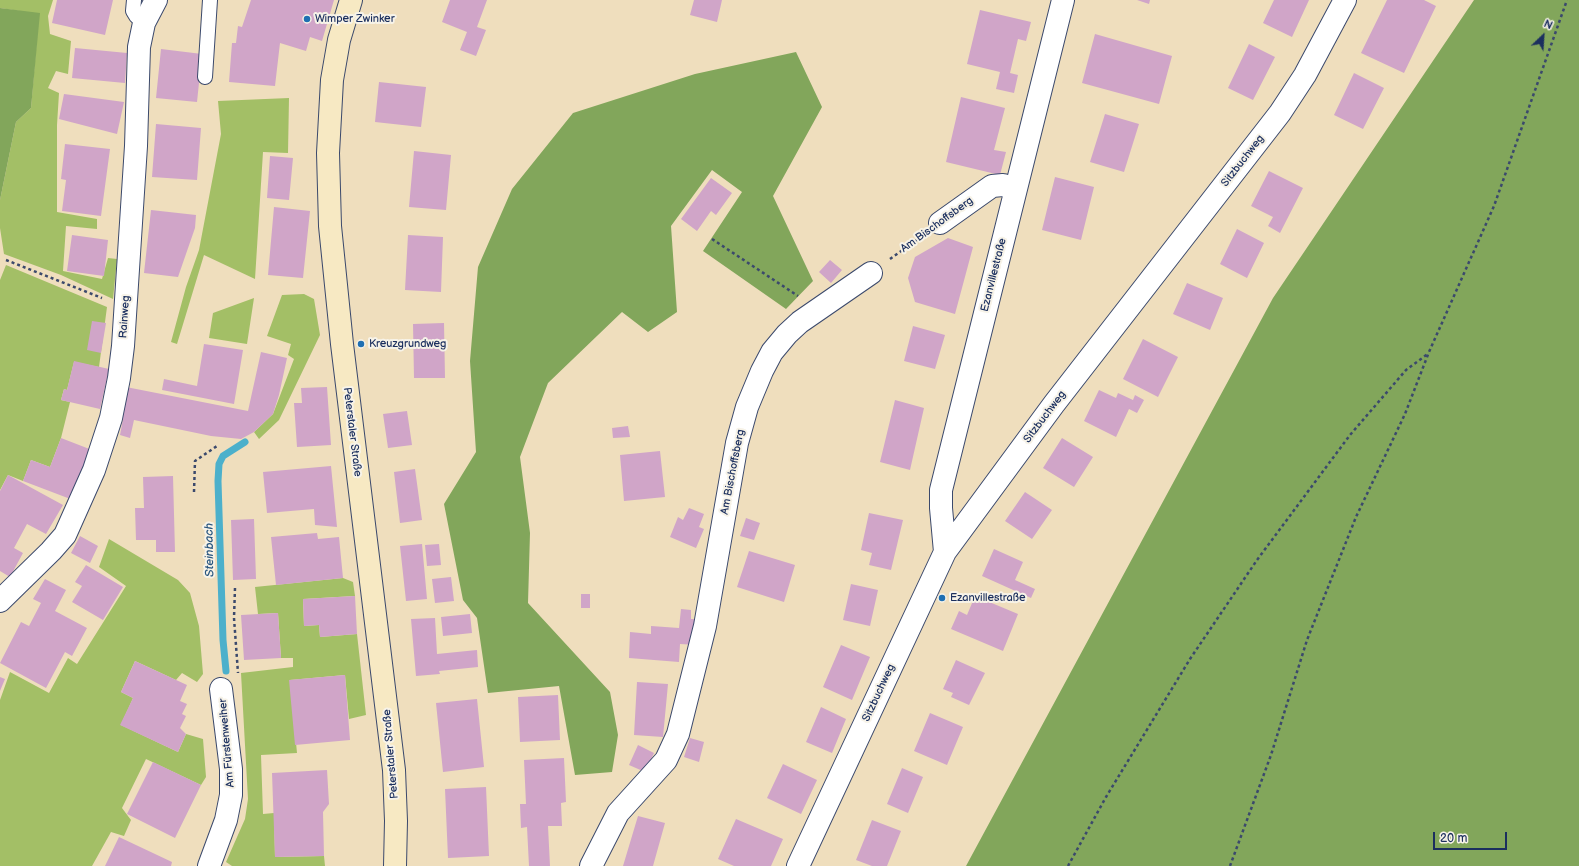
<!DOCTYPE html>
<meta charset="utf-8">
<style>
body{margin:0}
#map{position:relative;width:1579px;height:866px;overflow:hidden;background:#efdebd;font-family:"Balsamiq Sans",sans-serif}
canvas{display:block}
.north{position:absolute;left:1523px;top:16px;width:40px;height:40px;-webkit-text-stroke:3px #f7f3e8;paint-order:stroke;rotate:25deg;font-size:11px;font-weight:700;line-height:16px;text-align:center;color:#1b2f5e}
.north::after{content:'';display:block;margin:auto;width:14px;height:18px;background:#1b2f5e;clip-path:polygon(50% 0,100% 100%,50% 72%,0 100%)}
.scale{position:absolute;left:1433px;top:832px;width:74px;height:18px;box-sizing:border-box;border:2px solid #1b2f5e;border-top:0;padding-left:5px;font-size:12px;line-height:14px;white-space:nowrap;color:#1b2f5e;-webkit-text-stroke:3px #f7f3e8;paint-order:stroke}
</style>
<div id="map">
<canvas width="1579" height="866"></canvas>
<div class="north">N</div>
<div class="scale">20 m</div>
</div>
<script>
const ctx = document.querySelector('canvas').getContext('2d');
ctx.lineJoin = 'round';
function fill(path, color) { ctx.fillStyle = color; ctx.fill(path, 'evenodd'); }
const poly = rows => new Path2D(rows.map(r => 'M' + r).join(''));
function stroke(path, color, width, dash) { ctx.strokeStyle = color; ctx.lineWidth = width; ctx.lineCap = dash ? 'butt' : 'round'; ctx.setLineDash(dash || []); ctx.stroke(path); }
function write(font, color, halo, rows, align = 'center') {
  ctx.font = font + ' "Balsamiq Sans",sans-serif'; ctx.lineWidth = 4; ctx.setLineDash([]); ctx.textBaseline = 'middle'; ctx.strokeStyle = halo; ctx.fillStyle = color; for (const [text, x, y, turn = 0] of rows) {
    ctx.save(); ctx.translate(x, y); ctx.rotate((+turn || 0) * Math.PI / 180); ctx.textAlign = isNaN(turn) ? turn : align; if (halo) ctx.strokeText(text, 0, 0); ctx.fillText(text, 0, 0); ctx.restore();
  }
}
const green = poly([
 [0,0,53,0,48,16,50,34,71,41,68,74,56,71,48,88,59,93,57,125,57,212,97,219,97,229,66,226,63,271,102,279,108,258,117,259,113,299,61,275,4,254,0,228,0,200,16,122,31,108,39,14,0,8],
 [289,98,288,153,263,152,255,279,204,255,177,344,171,342,186,287,199,250,221,134,218,101],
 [6,265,107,307,99,367,74,362,67,390,64,389,61,400,70,402,61,438,50,467,31,460,23,481,8,475,0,490,0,280],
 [304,294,314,299,320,335,279,420,259,439,254,432,273,414,294,359,288,355,291,344,267,336,282,295],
 [254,298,247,344,209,338,213,313],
 [109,539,178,580,190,593,199,626,203,674,197,682,182,673,176,680,135,661,121,692,133,698,121,725,178,752,186,734,203,739,206,777,201,785,146,759,122,808,131,820,124,836,111,832,92,866,0,866,0,700,10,672,49,693,68,658,77,664,126,586,99,567],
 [343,578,353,582,355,596,303,599,304,626,319,625,320,637,357,634,366,715,349,719,345,675,290,680,297,753,261,755,263,814,274,813,275,857,324,856,325,866,232,866,226,862,245,819,248,799,241,673,293,667,293,658,281,658,278,613,258,614,255,587]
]);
const forest = poly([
 [1474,0,1579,0,1579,866,966,866,1273,298],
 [0,8,40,13,31,108,16,122,0,200],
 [796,52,822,107,773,196,813,281,786,309,703,251,742,192,712,170,671,226,677,312,648,332,622,312,548,383,520,457,530,533,528,603,610,692,618,735,612,772,575,775,559,686,488,693,477,618,463,600,444,504,476,452,470,361,478,267,512,189,573,113,695,74]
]);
const stream = poly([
 [226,671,223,640,218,481,219,464,223,456,245,442]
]);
const building = poly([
 [57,0,113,0,105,35,52,23],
 [251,0,334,0,322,41,310,37,306,51,280,43,275,86,229,82,232,43,236,43,238,26,242,27],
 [450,0,487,0,477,27,486,30,476,56,460,50,467,32,442,22],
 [694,0,722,0,717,22,690,15],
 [1137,0,1150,0,1149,4],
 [1274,0,1309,0,1292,37,1263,23],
 [1387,0,1424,0,1436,6,1404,73,1361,53],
 [980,10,1031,22,1026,41,1018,39,1010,73,1018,75,1014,93,996,89,1000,72,967,64],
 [1095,34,1172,56,1159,104,1082,83],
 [1249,44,1275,57,1253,100,1228,88],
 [75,48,127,53,125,83,72,78],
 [161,49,202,54,197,102,156,98],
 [1354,73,1384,88,1363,129,1334,115],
 [379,82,426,87,421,127,375,122],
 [64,94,124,102,117,134,59,119],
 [961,97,1005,108,994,150,1006,152,1000,175,946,162],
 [1105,114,1139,124,1124,172,1090,162],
 [156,124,201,128,197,180,152,177],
 [65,144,110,149,101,216,62,211,66,180,61,179],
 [414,151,451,155,446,210,409,207],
 [270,156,293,158,289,200,267,198],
 [1269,171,1303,188,1280,233,1268,226,1273,217,1251,206],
 [1055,177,1094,187,1081,240,1042,230],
 [711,178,732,193,716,215,711,211,697,231,681,219],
 [274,207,310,211,303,278,268,275],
 [151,210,196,215,195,228,178,277,144,273],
 [1237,229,1264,243,1247,278,1220,264],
 [72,235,108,240,104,276,67,271],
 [408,235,443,237,441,292,405,290],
 [948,238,973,247,955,314,915,302,908,278,915,257],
 [830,260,842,270,831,283,819,272],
 [1187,283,1223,298,1210,330,1173,314],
 [92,321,106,323,101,353,87,350],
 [444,323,445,378,414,378,413,324],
 [913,326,945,335,935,369,904,361],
 [1143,339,1178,357,1158,397,1123,379],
 [204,344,243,350,234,404,162,390,164,379,197,386],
 [261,352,287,358,279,395,273,414,254,432,241,439,211,436,134,420,130,438,120,435,123,419,120,418,126,387,248,411],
 [74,361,109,369,100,409,61,400,64,389,67,390],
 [327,387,331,445,297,447,294,403,302,403,301,388],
 [1099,390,1116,398,1118,393,1133,400,1135,395,1144,400,1137,413,1129,409,1116,437,1084,421],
 [895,400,924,408,910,470,880,462],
 [407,411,412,445,388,448,383,414],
 [628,426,630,437,613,438,612,428],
 [61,438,92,450,73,500,23,481,31,460,50,467],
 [1062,438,1093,457,1074,487,1043,468],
 [660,451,665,497,624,501,620,455],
 [331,466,337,527,315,525,314,509,267,513,263,472],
 [415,469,422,520,400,523,394,472],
 [8,475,63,505,46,534,27,524,14,548,23,553,10,577,0,571,0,491],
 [173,476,175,552,156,552,156,540,136,540,135,508,144,508,143,477],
 [1025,492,1052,510,1032,539,1005,521],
 [689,508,704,514,699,527,704,529,696,548,670,537,678,517,683,520],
 [869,513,903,520,891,570,869,565,872,553,861,550],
 [746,518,760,523,754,540,740,536],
 [254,519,256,579,233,580,231,520],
 [317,533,318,539,339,537,343,578,276,585,271,537],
 [80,536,98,546,90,563,71,553],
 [422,544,427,599,406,601,400,546],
 [439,544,441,565,427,566,425,545],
 [994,549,1023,562,1015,580,1035,589,1031,598,982,576],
 [749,551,795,565,784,602,737,587],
 [86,565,123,587,103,620,72,602,82,586,75,582],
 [451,577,454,601,435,603,432,579],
 [45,579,66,590,55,611,87,628,72,656,65,652,46,688,0,663,21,622,29,626,41,603,33,599],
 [851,584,878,590,870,626,843,620],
 [581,594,590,594,590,608,581,608],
 [355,596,357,634,320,637,319,625,304,626,303,599],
 [975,596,1018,614,1003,651,951,629,959,611,967,615],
 [681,609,691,610,691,619,699,619,697,645,680,644,679,662,629,658,630,632,651,634,651,626,679,628],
 [278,613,281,658,244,660,241,615],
 [470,614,472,633,443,636,441,617],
 [435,618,437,654,477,650,478,667,439,671,440,674,416,676,411,619],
 [841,645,870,657,852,700,823,687],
 [956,660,985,673,969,705,951,697,953,693,943,689],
 [135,661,187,685,180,701,187,704,182,714,186,716,180,728,186,734,178,752,120,725,133,698,121,692],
 [345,675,350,740,295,745,289,680],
 [0,677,5,679,0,691],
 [637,682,668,684,663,737,634,735],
 [558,695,560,740,520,742,518,697],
 [477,699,484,767,443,772,436,703],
 [821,707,846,719,832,753,806,742],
 [930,713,963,727,947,765,914,751],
 [690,738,704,742,699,762,684,757],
 [638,745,654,753,645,772,629,765],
 [564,758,566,802,561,803,562,826,548,826,550,866,529,866,527,827,521,828,520,804,526,804,524,760],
 [153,762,201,785,175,838,127,814],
 [783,764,817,780,801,814,767,798],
 [902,768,923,777,908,813,887,804],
 [327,770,329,804,323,812,324,856,275,857,272,773],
 [486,787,489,856,448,858,445,789],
 [638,816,665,823,653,866,623,866],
 [736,819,783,839,771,866,734,866,718,859],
 [872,820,901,831,887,866,872,866,856,860],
 [119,837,172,862,171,866,105,866]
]);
const path = poly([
 [712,239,798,296],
 [890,259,921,237],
 [6,260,102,298],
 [194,492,195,461,217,446],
 [235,588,234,618,238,673],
 [1068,866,1106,797,1190,659,1257,560,1350,435,1406,370,1429,353],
 [1230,866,1271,755,1307,640,1356,517,1405,414,1429,352,1494,206,1567,0]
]);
const service = poly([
 [134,0,133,11,136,16,144,23],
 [205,77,210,0]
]);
const minor = poly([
 [940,223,992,186,1003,185,1015,189],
 [945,552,941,508,941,490,1063,0],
 [0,601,51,551,65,535,94,470,111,418,119,378,123,346,136,146,139,47,144,23,156,0],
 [209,866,226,820,231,795,231,769,221,689],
 [591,866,618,813,666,760,678,734,705,626,737,443,747,407,762,371,772,352,787,334,800,322,871,273],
 [798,866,945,552,1054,404,1280,113,1305,75,1345,0]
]);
const secondary = poly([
 [351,0,339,40,332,80,328,153,330,226,342,344,394,770,396,821,395,866]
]);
const markers = [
 [307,19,4,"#1f6fb2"],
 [361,344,4,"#1f6fb2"],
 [942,598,4,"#1f6fb2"]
];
const poiNames = [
 ["Wimper Zwinker",315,19],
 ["Kreuzgrundweg",369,344],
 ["Ezanvillestraße",950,598]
];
const streetNames = [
 ["Sitzbuchweg",1243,161,-52],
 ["Am Bischoffsberg",937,225,-36],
 ["Ezanvillestraße",994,275,-76],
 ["Rainweg",125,317,-86],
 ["Sitzbuchweg",1045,417,-53],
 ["Peterstaler Straße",352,432,83],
 ["Am Bischoffsberg",733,472,-79],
 ["Sitzbuchweg",879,693,-65],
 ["Am Fürstenweiher",227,743,-95],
 ["Peterstaler Straße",391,754,-95]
];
const waterNames = [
 ["Steinbach",210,550,-91]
];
fill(green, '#a3bf66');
fill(forest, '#82a65b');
stroke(stream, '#4cb0cb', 7);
fill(building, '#d0a5c8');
stroke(service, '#3b496c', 16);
stroke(minor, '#3b496c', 24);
stroke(secondary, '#3b496c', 24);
stroke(path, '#3b496c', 2.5, [3, 3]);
stroke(service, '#fff', 14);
stroke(minor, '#fff', 22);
stroke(secondary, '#f7e9c3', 22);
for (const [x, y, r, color] of markers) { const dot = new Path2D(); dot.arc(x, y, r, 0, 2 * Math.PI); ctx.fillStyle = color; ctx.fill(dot); stroke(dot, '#f7f3e8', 1.5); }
write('11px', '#1b2f5e', '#f7f3e8', poiNames, 'left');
write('11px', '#1b2f5e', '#f7f3e8', streetNames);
write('italic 12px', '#2a567f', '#f7f3e8', waterNames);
</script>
